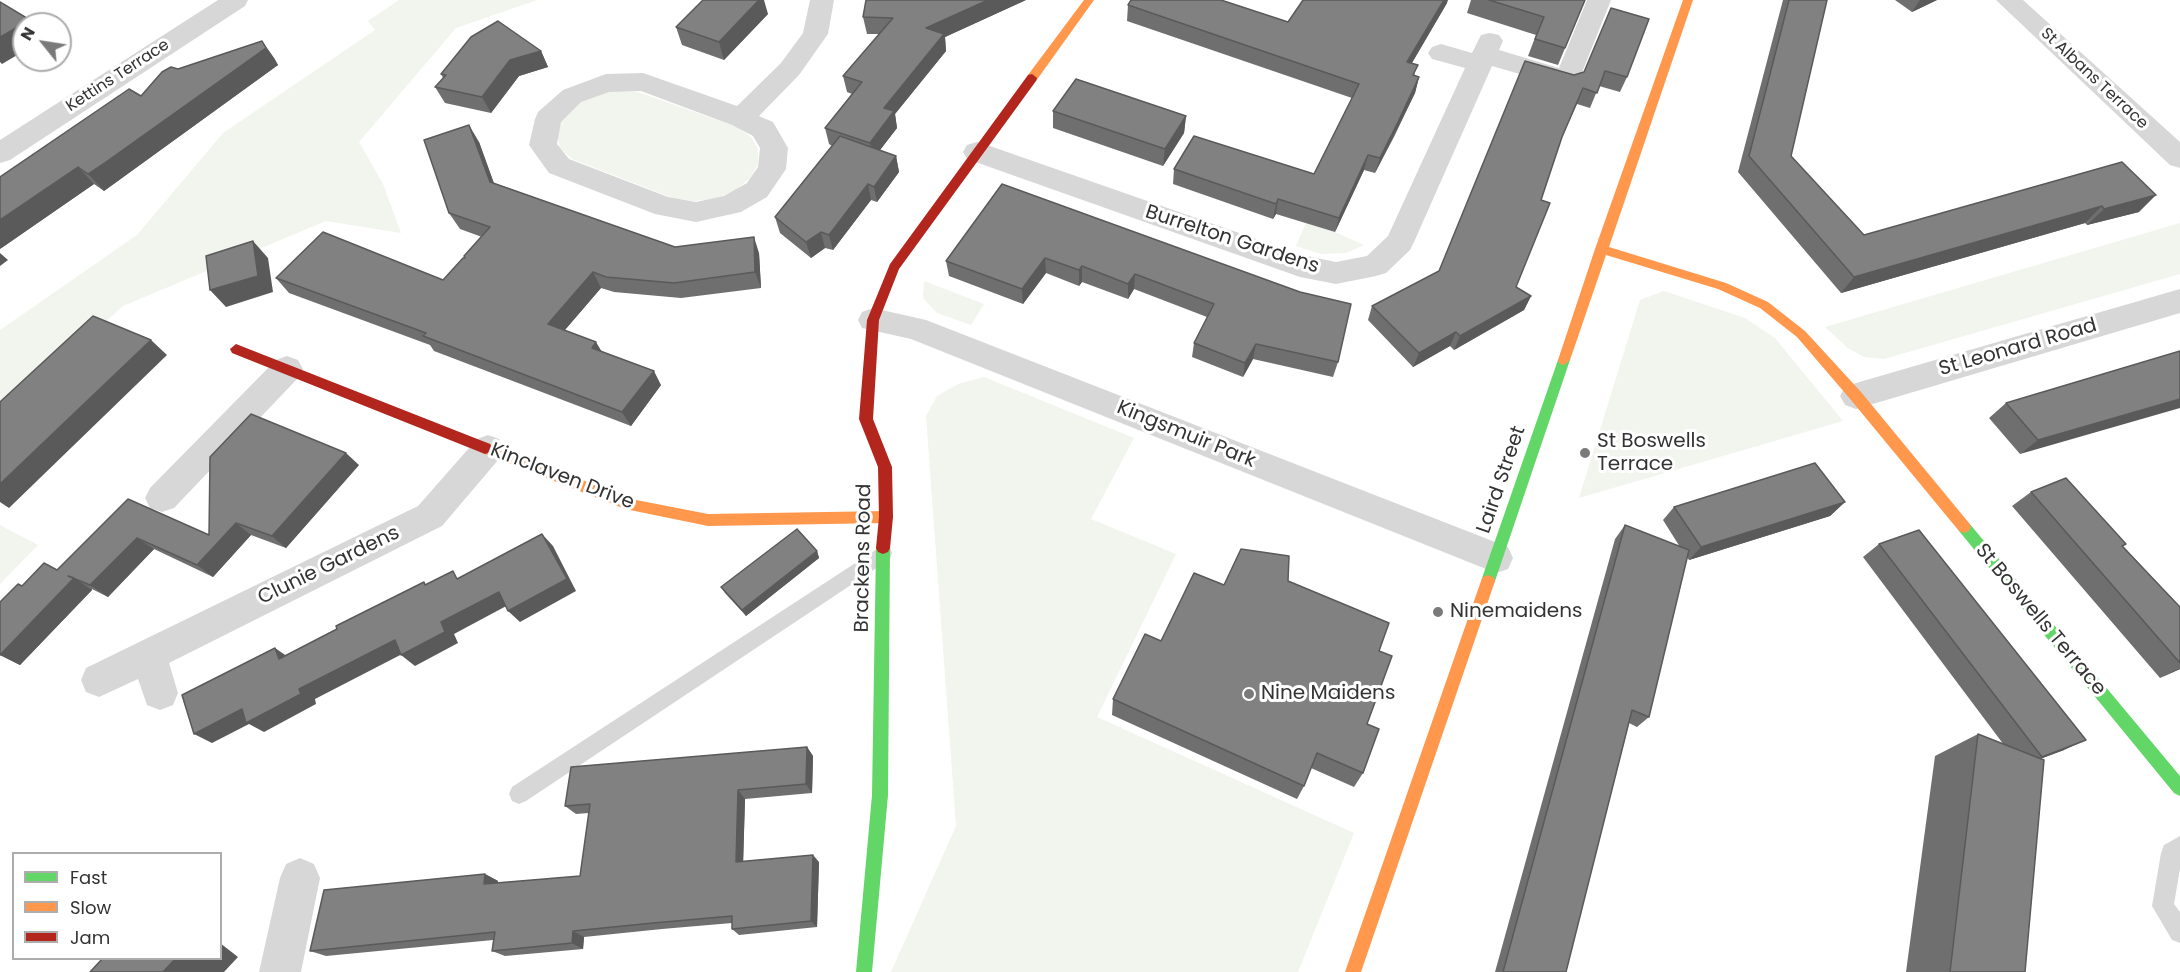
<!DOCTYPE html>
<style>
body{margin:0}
#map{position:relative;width:2180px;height:972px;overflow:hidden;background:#fff;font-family:Poppins,sans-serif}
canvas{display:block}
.legend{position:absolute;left:12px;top:852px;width:210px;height:108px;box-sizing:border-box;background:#fff;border:2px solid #adadad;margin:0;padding:8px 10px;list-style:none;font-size:18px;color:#333}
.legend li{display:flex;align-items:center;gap:12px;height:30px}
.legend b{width:30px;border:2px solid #adadad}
.north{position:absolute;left:12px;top:12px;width:60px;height:60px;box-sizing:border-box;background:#fff;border:2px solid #adadad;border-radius:50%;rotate:300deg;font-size:16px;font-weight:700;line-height:24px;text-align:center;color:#333}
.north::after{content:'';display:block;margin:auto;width:21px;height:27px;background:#7a7a7a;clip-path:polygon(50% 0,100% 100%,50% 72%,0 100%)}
</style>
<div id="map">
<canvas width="2180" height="972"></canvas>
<ul class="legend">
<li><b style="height:8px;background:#63d668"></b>Fast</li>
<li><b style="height:8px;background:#ff974d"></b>Slow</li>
<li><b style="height:8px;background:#b3261e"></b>Jam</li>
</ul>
<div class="north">N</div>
</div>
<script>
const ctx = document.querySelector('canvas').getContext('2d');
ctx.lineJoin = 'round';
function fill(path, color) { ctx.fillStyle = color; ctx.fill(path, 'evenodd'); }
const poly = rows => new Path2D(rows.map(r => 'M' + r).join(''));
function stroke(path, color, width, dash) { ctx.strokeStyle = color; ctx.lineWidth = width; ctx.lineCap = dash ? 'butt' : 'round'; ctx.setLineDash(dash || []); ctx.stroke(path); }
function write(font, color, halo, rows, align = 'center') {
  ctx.font = font + ' Poppins,sans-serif'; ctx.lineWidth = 6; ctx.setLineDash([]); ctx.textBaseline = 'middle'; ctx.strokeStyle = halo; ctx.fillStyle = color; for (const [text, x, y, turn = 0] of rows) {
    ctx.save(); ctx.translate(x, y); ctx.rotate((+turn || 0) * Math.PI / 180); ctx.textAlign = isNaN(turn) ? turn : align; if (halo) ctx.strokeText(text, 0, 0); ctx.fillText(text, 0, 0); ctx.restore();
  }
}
const green = poly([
 [399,0,537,0,456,28,359,142,383,184,401,233,326,221,123,306,0,417,0,330,137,235,223,133,375,30,368,21],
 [617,90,638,92,737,127,751,137,758,149,758,164,750,178,735,191,715,199,693,201,673,198,572,159,560,148,557,133,563,118,576,104,596,95],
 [1306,223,1335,232,1364,245,1346,253,1321,254,1296,246],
 [2180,223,2180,274,1884,359,1864,357,1848,348,1825,327],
 [924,281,984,304,971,325,937,313,923,298],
 [1664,291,1745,318,1775,338,1843,421,1579,498,1640,300],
 [984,377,1134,438,1091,519,1176,554,1097,717,1354,833,1298,972,891,972,956,826,926,416,937,396,958,384],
 [0,525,38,545,0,584]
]);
const lane = poly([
 [883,545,890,547,892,553,890,559,526,801,519,804,512,801,509,794,512,787,883,545],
 [2180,836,2180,869,2174,904,2180,912,2180,943,2172,940,2152,906,2161,853,2164,845,2180,836]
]);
const street = poly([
 [218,0,248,0,245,6,10,160,0,163,0,140,218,0],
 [810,0,834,0,828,34,799,75,759,116,773,122,788,148,786,169,767,197,741,212,696,222,655,214,549,173,529,145,535,119,538,112,563,90,606,74,643,73,737,106,781,63,803,33,810,0],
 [641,91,732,125,753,136,760,148,758,167,747,183,724,196,696,202,668,197,569,159,557,144,561,122,581,102,609,92,641,91],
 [1587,0,1611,0,1577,85,1568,88,1492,66,1414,242,1410,250,1386,273,1376,276,1336,284,1300,277,967,159,963,152,967,145,977,142,987,145,1302,255,1336,262,1367,256,1388,236,1465,68,1432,59,1428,53,1432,47,1441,44,1472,53,1481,35,1490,33,1499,35,1503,41,1499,50,1559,68,1587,0],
 [1996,0,2023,0,2180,142,2180,168,2170,165,1996,0],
 [2180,289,2180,313,1856,409,1845,405,1840,396,1845,387,1856,383,2180,289],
 [873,308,926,320,1508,547,1513,558,1508,569,1496,573,911,339,862,328,858,320,862,312,873,308],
 [287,356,298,360,303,369,298,378,174,508,162,512,150,508,145,498,150,488,276,360,287,356],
 [488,435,499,439,504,449,499,459,442,526,169,663,178,693,173,705,160,710,147,705,138,679,99,697,86,692,81,680,86,668,418,506,477,439,488,435],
 [300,858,314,864,320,878,301,972,259,972,280,878,286,864,300,858]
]);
const fast = poly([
 [1564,355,1570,360,1495,581,1493,585,1488,587,1483,585,1481,581,1558,360,1564,355],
 [1964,521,1969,523,2180,776,2180,796,2174,793,1959,531,1957,527,1959,523,1964,521],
 [883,542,888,544,890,548,888,795,872,972,856,972,872,795,876,548,878,544,883,542]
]);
const slow = poly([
 [1084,0,1094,0,1036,81,1028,81,1028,75,1084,0],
 [1683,0,1693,0,1609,247,1726,283,1768,302,1805,331,1861,392,1969,523,1971,527,1969,531,1964,533,1959,531,1851,400,1797,337,1760,308,1718,289,1606,255,1570,360,1564,365,1560,364,1558,360,1595,249,1683,0],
 [485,442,631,499,708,514,886,511,891,513,893,517,891,521,886,523,708,526,625,509,480,452,478,448,480,444,485,442],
 [1488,575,1493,577,1495,581,1361,972,1345,972,1481,581,1483,577,1488,575]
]);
const jam = poly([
 [1032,74,1037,78,1036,81,899,269,879,320,873,419,892,467,893,517,890,548,888,552,883,554,878,552,876,548,879,517,878,467,859,419,867,320,890,264,1028,75,1032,74],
 [236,344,490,444,492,448,490,452,485,454,480,452,232,353,230,349,236,344]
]);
const wall = poly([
 [1026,0,945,37,946,51,895,114,897,128,880,150,896,156,899,172,877,202,871,200,833,250,825,248,811,258,780,233,775,217,832,146,829,144,825,128,852,94,847,92,843,76,879,34,867,34,863,17],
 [1471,0,1585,0,1558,65,1528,56,1536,35,1467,13],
 [1783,0,1827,0,1791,156,1864,235,2122,162,2139,212,2087,225,2085,223,1841,293,1738,172],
 [1895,0,1937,0,1912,12],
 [1447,3,1412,63,1415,76,1419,77,1415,93,1394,137,1375,173,1364,170,1335,232,1276,214,1273,219,1173,184,1174,169,1314,174,1352,98,1127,21,1128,5,1288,22],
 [1611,8,1627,77,1620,92,1599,86,1590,108,1577,104,1562,137,1541,200,1516,287,1531,296,1524,310,1454,350,1450,346,1413,367,1368,320,1372,306,1439,271,1574,75,1584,72],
 [768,14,724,60,682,45,676,27],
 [262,41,274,58,278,65,104,191,94,184,0,249,141,96,178,69],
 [541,51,548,67,519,76,491,113,445,103,435,87,443,78,441,74],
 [1053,111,1186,116,1184,133,1163,166,1053,128],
 [479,142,494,183,675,247,759,253,761,288,681,298,614,292,601,288,565,330,661,385,631,426,434,351,430,345,289,293,276,278,443,280,465,258,482,237,460,229,449,213],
 [1002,184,1338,362,1333,377,1253,359,1243,377,1192,357,1194,343,1207,317,1134,289,1128,299,1082,282,1079,286,1046,273,1023,304,949,276,946,261],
 [2180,351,2020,454,1989,418,2006,403],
 [359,465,286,548,251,535,213,577,154,549,108,597,92,589,92,590,20,665,0,655,22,586,57,570,128,499,209,535],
 [2031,492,2123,546,2180,607,2180,669,2160,678,2012,506],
 [1845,502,1830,516,1689,560,1687,557,1649,717,1637,727,1629,723,1566,972,1495,972,1615,539,1625,525,1680,547,1663,520,1674,507],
 [1879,544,2064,750,2040,759,2025,972,1906,972,1935,756,1978,734,2004,745,1863,557],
 [817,551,819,558,746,616,725,593,721,587],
 [1288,581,1379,651,1367,724,1363,773,1354,787,1311,768,1304,786,1297,799,1112,715,1113,699,1161,641,1224,585],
 [807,747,813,756,812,793,745,799,743,861,819,862,817,927,739,935,732,929,732,923,662,929,584,937,583,949,505,956,492,951,493,940,326,956,310,951,485,874,498,881,497,883,580,876,589,813,576,814,565,806]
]);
const shadedWall = poly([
 [759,0,764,0,768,14,724,60,719,42],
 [988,0,1026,0,945,37,946,51,895,114,897,128,873,159,870,143,884,108,926,28],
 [1444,0,1448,0,1447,3,1403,78,1407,62],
 [1920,0,1937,0,1912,12],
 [30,20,33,24,24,24,24,51,2,64,0,62,0,37],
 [262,41,274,58,278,65,104,191,88,174],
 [541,51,548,67,519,76,491,113,482,97,510,60],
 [1419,77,1415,93,1375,173,1380,158],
 [1186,116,1184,133,1163,166,1165,149],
 [469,125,479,142,499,198,490,182],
 [1368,155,1364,170,1335,232,1339,218],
 [896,156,899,172,877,202,874,187],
 [78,167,94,184,0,249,0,220],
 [868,184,871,200,833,250,829,235],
 [2156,195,2139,212,2087,225,2104,209],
 [1278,199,1276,214,1273,219,1276,204],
 [2102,206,2085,223,1841,293,1854,277],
 [821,232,825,248,811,258,806,242],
 [754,237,759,253,761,288,755,272],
 [253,241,268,258,273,292,226,307,210,290],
 [0,253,8,260,0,266],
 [1045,258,1046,273,1023,304,1022,289],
 [1082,266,1082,282,1079,286,1079,270],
 [593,272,601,288,557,339,548,324],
 [1135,274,1134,289,1128,299,1128,284],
 [1531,296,1524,310,1454,350,1460,336],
 [1456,332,1450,346,1413,367,1419,353],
 [151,340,167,355,9,508,0,502,0,484],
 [596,342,605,357,592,348],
 [1256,344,1253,359,1243,377,1245,363],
 [654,371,661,385,631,426,622,412],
 [2180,399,2180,408,2020,454,2038,440],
 [346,453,359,465,286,548,272,536],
 [1845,502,1830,516,1689,560,1701,547],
 [236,523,251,535,213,577,197,565],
 [542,534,553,546,576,591,520,622,508,611],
 [137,538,154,549,108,597,90,585],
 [817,551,819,558,746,616,742,610],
 [74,578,92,590,20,665,0,655],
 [499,592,510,604,454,634,458,643,415,666,401,655,441,622],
 [395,640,408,651,315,699,316,704,264,732,249,724,212,743,194,734,242,709],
 [275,648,291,659,279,659],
 [2180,668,2180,669,2160,678],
 [2086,740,2064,750,2021,766,2042,757],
 [807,747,813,756,812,793,806,784],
 [738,790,745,799,743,869,736,862],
 [813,855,819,862,817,927,811,921],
 [485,874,498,881,496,891,484,884],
 [573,931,584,937,583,949,572,943],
 [220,943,238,957,224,972,163,972,176,958,220,958]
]);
const building = poly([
 [703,0,759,0,719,42,676,27,703,0],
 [866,0,988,0,926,28,944,34,884,108,894,111,870,143,825,128,862,82,843,76,893,18,863,17,866,0],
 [1131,0,1221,0,1288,22,1303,0,1444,0,1407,62,1418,65,1413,75,1419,77,1398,122,1380,158,1368,155,1339,218,1278,199,1276,204,1174,169,1194,136,1314,174,1359,84,1128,5,1131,0],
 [1489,0,1585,0,1565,48,1535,39,1544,17,1489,0],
 [1789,0,1827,0,1791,156,1864,235,2122,162,2156,195,2104,209,2102,206,1854,277,1749,156,1789,0],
 [0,2,30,20,0,37,0,2],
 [1611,8,1649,19,1627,77,1605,71,1597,93,1583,88,1562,137,1541,200,1550,203,1516,287,1531,296,1460,336,1456,332,1419,353,1372,306,1439,271,1525,61,1574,75,1584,72,1611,8],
 [498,21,541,51,510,60,482,97,435,87,446,75,441,74,471,37,498,21],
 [262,41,266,48,106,162,88,174,78,167,0,220,0,177,129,89,141,96,162,72,171,67,178,69,262,41],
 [1076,79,1186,116,1165,149,1053,111,1076,79],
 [469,125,490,182,675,247,754,237,755,272,674,283,606,277,593,272,548,324,596,342,592,348,654,371,622,412,423,336,426,333,276,278,323,232,443,280,463,258,465,258,464,256,490,227,449,213,424,140,469,125],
 [840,136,896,156,874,187,868,184,829,235,821,232,806,242,775,217,840,136],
 [1002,184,1300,292,1351,304,1338,362,1256,344,1245,363,1194,343,1214,304,1135,274,1128,284,1082,266,1079,270,1045,258,1022,289,946,261,1002,184],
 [253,241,258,276,210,290,206,256,253,241],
 [93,316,151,340,0,484,0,402,93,316],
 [2180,351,2180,399,2038,440,2006,403,2180,351],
 [251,414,346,453,272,536,236,523,197,565,137,538,90,585,68,576,74,578,0,655,0,602,18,584,22,586,44,563,57,570,128,499,209,535,210,457,251,414],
 [1815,463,1845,502,1701,547,1674,507,1815,463],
 [2066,478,2126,544,2122,546,2180,607,2180,663,2031,492,2066,478],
 [1625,525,1689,550,1649,717,1632,710,1566,972,1503,972,1625,525],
 [797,529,817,551,742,610,721,587,797,529],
 [1919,530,2086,740,2042,757,1879,544,1919,530],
 [542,534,567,579,508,611,499,592,441,622,445,632,401,655,395,640,299,689,301,694,246,723,242,709,194,734,182,695,275,648,279,659,337,629,336,626,424,582,425,585,453,571,457,579,542,534],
 [1241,549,1289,556,1288,581,1389,623,1379,651,1392,656,1367,724,1379,729,1363,773,1317,753,1304,786,1113,699,1145,634,1161,641,1194,573,1224,585,1241,549],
 [1978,734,2044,760,2025,972,1950,972,1978,734],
 [807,747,806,784,738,790,736,862,813,855,811,921,732,929,732,916,653,923,573,931,572,943,492,951,495,932,310,951,324,890,485,874,484,884,580,876,590,804,565,806,571,767,807,747],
 [103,958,176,958,163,972,90,972,103,958]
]);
const markers = [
 [1585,453,6,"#7a7a7a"],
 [1438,612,6,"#7a7a7a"],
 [1249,694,6,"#7a7a7a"]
];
const farStreetnames = [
 ["Kettins Terrace",118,76,-33],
 ["St Albans Terrace",2094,79,43]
];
const streetNames = [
 ["Burrelton Gardens",1232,240,18],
 ["St Leonard Road",2018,348,-16],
 ["Kingsmuir Park",1186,435,22],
 ["Kinclaven Drive",562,477,21],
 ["Laird Street",1502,480,-71],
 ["Brackens Road",864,558,-89],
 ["Clunie Gardens",329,566,-26],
 ["St Boswells Terrace",2040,620,50]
];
const poiNames = [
 ["St Boswells",1597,442],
 ["Terrace",1597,465],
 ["Ninemaidens",1450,612],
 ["Nine Maidens",1261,694]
];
fill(green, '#f1f5ed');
fill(lane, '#d7d7d7');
fill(street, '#d7d7d7');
fill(fast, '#63d668');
fill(slow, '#ff974d');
fill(jam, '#b3261e');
fill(wall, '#6f6f6f');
fill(shadedWall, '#5a5a5a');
fill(building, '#818181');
stroke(building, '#5a5a5a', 1.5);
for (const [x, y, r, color] of markers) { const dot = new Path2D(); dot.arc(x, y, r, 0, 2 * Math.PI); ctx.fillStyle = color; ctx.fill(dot); stroke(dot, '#fff', 2); }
write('16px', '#333', '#fff', farStreetnames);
write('20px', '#333', '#fff', streetNames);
write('20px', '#333', '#fff', poiNames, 'left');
</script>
